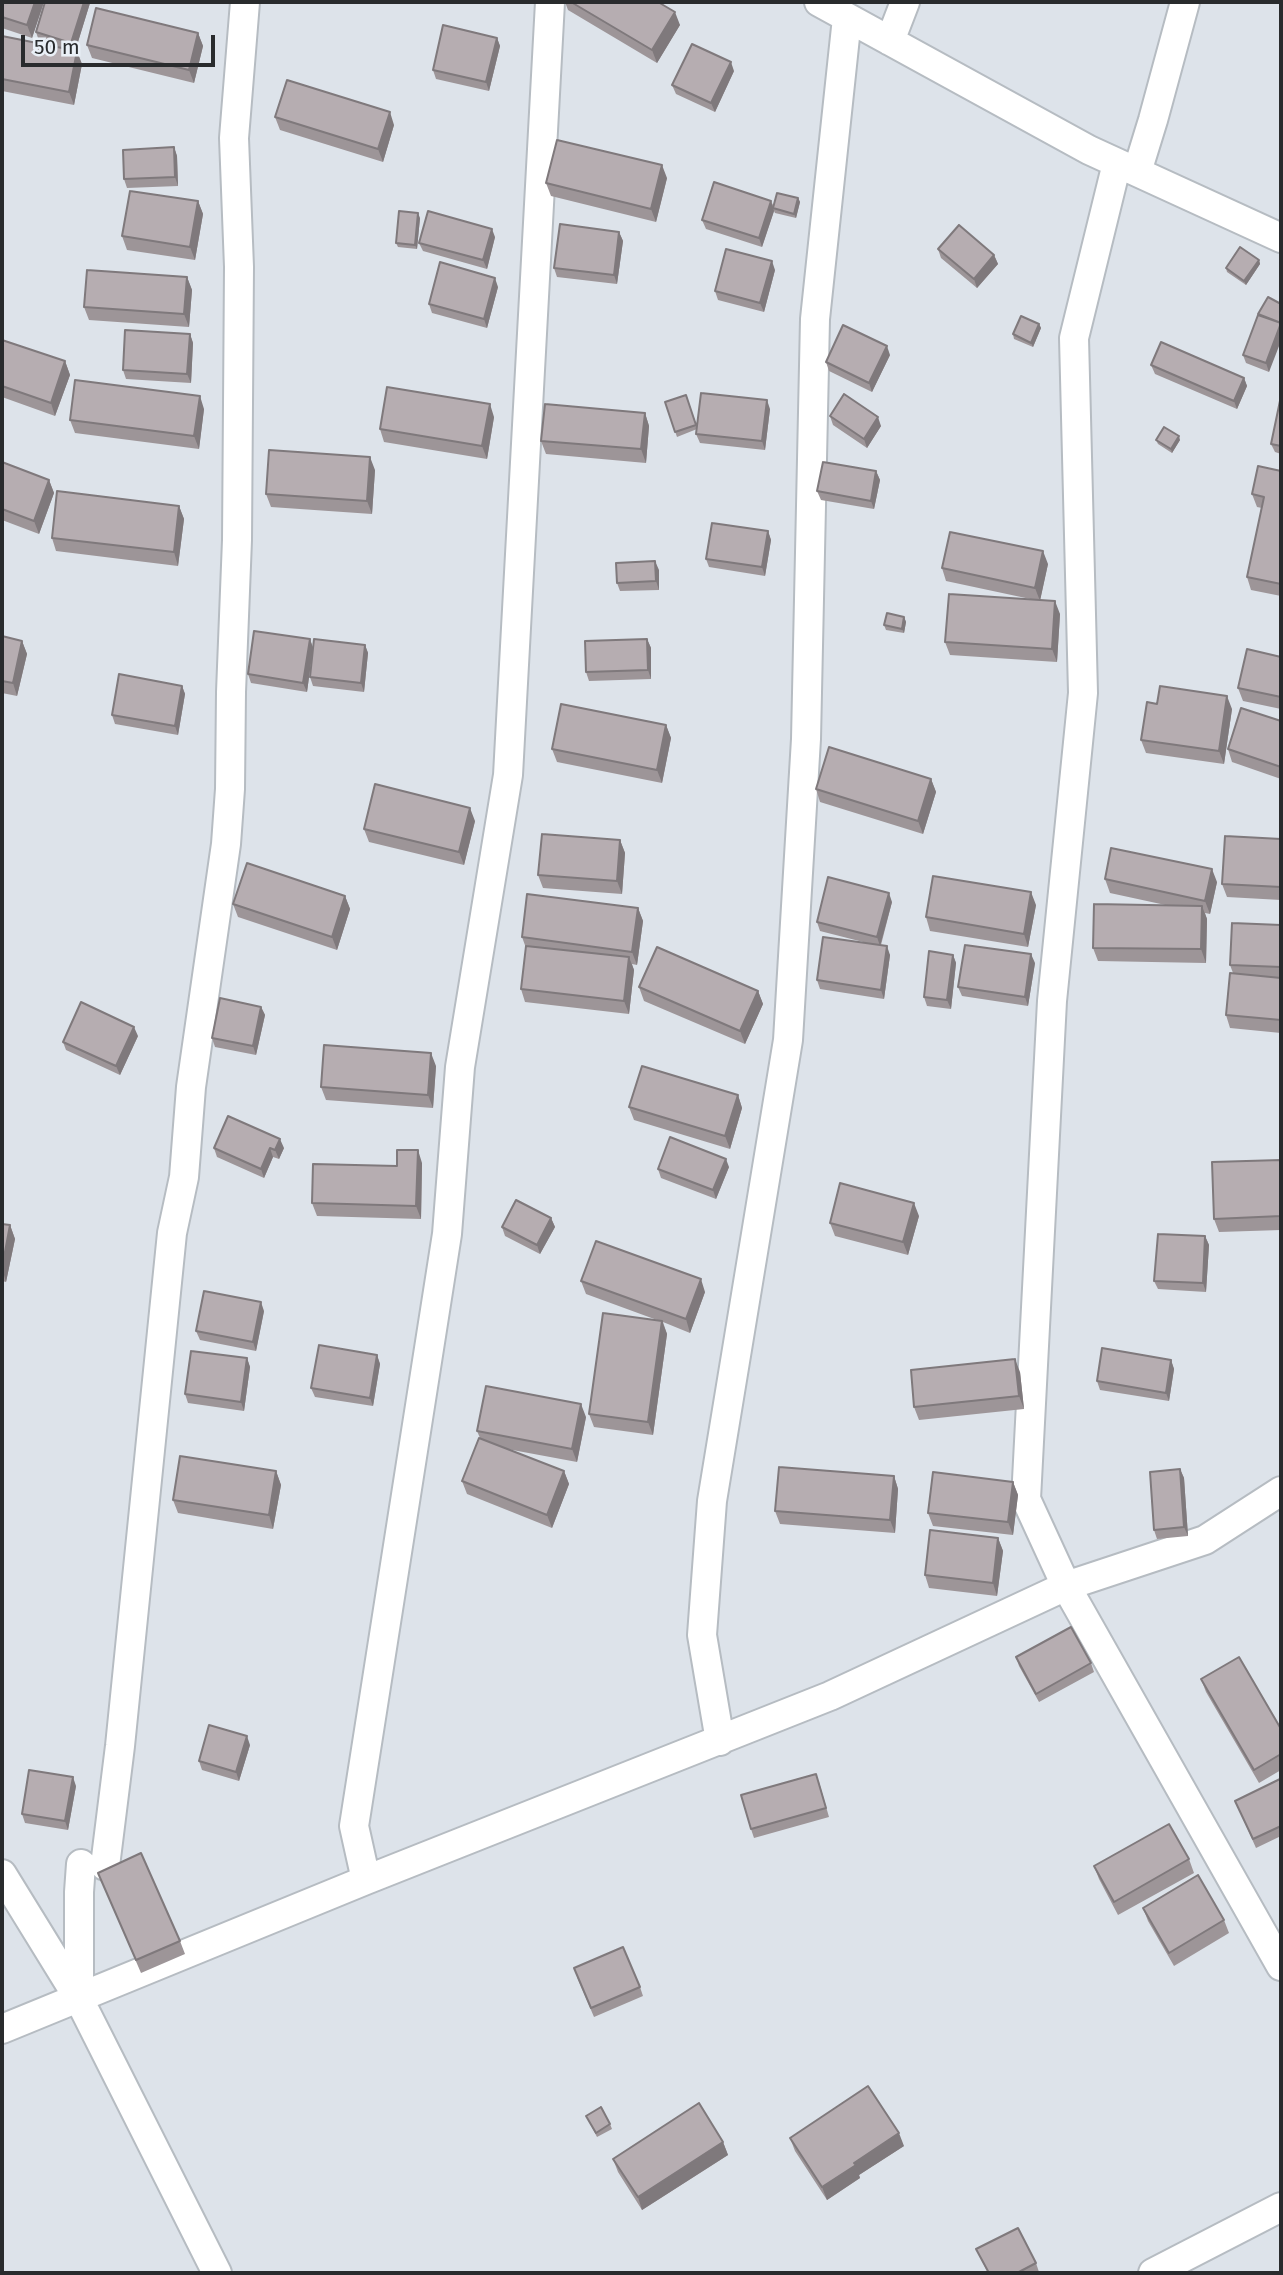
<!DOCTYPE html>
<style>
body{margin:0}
#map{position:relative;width:1283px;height:2275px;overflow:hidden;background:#dde3ea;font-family:"Fira Sans",sans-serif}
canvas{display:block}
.frame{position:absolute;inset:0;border:4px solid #292b2d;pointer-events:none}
.scale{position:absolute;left:21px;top:35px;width:194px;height:32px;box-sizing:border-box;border:4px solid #292b2d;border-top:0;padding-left:9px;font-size:21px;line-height:24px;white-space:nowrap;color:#292b2d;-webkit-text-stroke:5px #eaf0f7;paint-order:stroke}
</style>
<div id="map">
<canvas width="1283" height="2275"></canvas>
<div class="frame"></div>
<div class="scale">50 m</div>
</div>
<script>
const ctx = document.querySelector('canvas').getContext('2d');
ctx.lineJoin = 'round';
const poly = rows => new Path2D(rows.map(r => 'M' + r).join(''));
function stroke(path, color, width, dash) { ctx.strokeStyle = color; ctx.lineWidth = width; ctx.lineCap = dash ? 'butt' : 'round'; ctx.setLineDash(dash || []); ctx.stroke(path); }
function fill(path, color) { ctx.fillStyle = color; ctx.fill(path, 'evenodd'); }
const minor = poly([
 [819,2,1089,150,1281,238],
 [890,41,905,2],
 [1117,163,1074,338,1083,693,1052,1001,1026,1499,1066,1586,1281,1966],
 [1137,172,1153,120,1185,2],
 [720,1741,702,1635,712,1501,788,1040,806,739,815,319,847,18],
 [105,1866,120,1746,172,1233,184,1177,191,1087,226,844,230,789,231,692,237,540,239,267,234,138,245,2],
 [2,1874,79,1999,217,2273],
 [366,1880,354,1826,447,1234,460,1067,508,775,550,2],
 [79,1999,79,1892,81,1864,82,1865],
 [2,2029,366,1880,830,1696,1066,1586,1205,1540,1281,1491],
 [1153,2273,1281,2207]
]);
const wall = poly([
 [2,2,44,2,32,38,2,28],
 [565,2,658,2,680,25,657,63,568,10],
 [90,3,75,51,82,64,74,105,2,91,2,36,62,48,39,41,36,32],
 [198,33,203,46,194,83,92,58,87,45],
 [497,38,500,46,489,91,436,79,433,70],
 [734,71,715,112,676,94,672,85],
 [275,117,394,125,383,162,280,130],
 [174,147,177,156,178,186,127,188,124,179],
 [667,178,656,222,551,196,546,183],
 [798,198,800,202,796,218,775,213,774,211,762,247,706,229,702,220,771,201,774,207],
 [198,201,203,214,195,260,127,250,122,236],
 [420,218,417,249,398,247,396,243],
 [619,232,623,241,617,284,557,277,554,268],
 [495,237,487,269,423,251,419,243],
 [938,249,994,255,998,264,977,288,941,258],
 [1259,260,1260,264,1246,285,1227,272,1226,268],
 [775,270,764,312,718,300,715,291],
 [187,277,192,290,189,327,89,320,84,307],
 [498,287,487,328,432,313,429,304],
 [1281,304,1269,372,1246,363,1243,355],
 [1039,324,1041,328,1033,347,1014,339,1013,334],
 [190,334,193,343,191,383,126,379,123,370],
 [2,340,65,361,70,375,55,416,2,397],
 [890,355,872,392,829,371,826,362],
 [1151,365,1244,378,1247,386,1237,409,1155,374],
 [686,395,697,428,770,409,765,450,700,443,696,434,697,429,677,437,665,402],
 [1281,396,1281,454,1275,452,1271,444],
 [204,409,199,449,75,433,70,420],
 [645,413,649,426,646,463,546,454,541,441],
 [830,416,881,426,867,448,833,425],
 [494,417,487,459,384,442,380,429],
 [1156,440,1180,440,1172,453,1158,444],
 [2,462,49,480,54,493,39,534,2,520],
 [375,470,372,514,271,507,266,494],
 [876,471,880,480,874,509,821,500,817,491],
 [1281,471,1281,596,1251,590,1247,577,1262,508,1257,507,1252,494],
 [179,506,184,519,178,566,56,551,52,538],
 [768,531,771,540,765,576,709,567,706,559],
 [1048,564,1040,600,1060,614,1057,662,950,655,945,642,1035,600,946,581,942,568],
 [659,570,659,590,620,591,617,583],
 [904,617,906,622,904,633,886,630,884,625],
 [2,636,22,641,27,654,17,696,2,693],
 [310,639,313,648,307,692,251,683,248,674],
 [647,639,651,648,651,679,589,681,586,672],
 [365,645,368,653,364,692,313,686,310,677],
 [1281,657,1281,709,1243,701,1238,688],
 [182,686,185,694,178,735,115,724,112,715],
 [1157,704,1232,709,1224,764,1146,753,1141,740],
 [1281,721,1281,779,1232,762,1228,749],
 [666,725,671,738,662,783,557,762,552,749],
 [931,779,936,792,923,834,820,802,816,789],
 [475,821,464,865,369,842,364,829],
 [1281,839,1281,900,1227,897,1222,884],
 [620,840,625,853,622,894,543,888,538,875],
 [1105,879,1217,882,1210,914,1205,913,1207,919,1206,963,1098,961,1093,948,1170,906,1110,893],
 [345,896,350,909,337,950,238,917,233,904],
 [892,902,881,945,890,955,884,999,820,989,817,980,871,944,820,931,817,922],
 [1036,905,1028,947,930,931,926,917],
 [638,908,643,921,637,965,632,964,634,970,629,1014,525,1002,521,989,526,948,522,937],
 [1281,925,1281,1033,1230,1028,1226,1015,1233,973,1230,965],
 [953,955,956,963,951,1009,927,1006,924,997],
 [1035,963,1028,1006,962,996,958,987],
 [639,987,758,991,763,1004,745,1044,644,1001],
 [261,1007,265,1015,256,1055,215,1047,212,1038],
 [138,1036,120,1075,66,1050,63,1042],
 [436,1066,433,1108,326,1100,321,1087],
 [738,1095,742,1108,730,1149,634,1120,629,1107],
 [214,1148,284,1148,279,1159,273,1157,264,1178,217,1157],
 [1281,1160,1281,1230,1219,1232,1214,1219],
 [422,1163,421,1219,317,1216,312,1203,397,1166],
 [729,1167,716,1199,661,1178,658,1169],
 [919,1216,908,1255,835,1236,830,1223],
 [551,1218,555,1227,540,1254,505,1236,502,1227],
 [2,1224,10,1225,15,1239,6,1282,2,1281],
 [1205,1236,1209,1245,1206,1292,1158,1289,1154,1281],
 [581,1281,705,1292,690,1333,663,1322,667,1334,653,1435,594,1427,589,1414,657,1320,586,1294],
 [264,1311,256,1351,200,1340,196,1331],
 [377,1355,380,1364,373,1406,315,1397,311,1388],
 [247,1358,250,1367,244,1411,188,1403,185,1394],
 [1171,1360,1174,1369,1169,1401,1100,1390,1097,1381],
 [1020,1372,1024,1409,919,1420,914,1407],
 [586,1417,577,1462,507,1449,564,1471,569,1484,552,1528,467,1494,462,1481,480,1438,477,1431],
 [1180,1469,1184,1478,1188,1536,1157,1539,1154,1530],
 [276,1471,281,1485,273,1529,178,1513,173,1500],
 [894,1476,898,1489,895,1533,780,1524,775,1511],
 [1013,1482,1018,1495,1013,1535,933,1526,928,1513],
 [998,1538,1003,1551,997,1596,929,1588,925,1575],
 [1016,1657,1091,1663,1094,1672,1039,1702,1019,1666],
 [1201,1679,1281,1729,1281,1770,1259,1783,1206,1692],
 [250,1745,239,1781,202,1770,199,1761],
 [819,1782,829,1817,754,1838,751,1829],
 [1281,1782,1281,1836,1256,1848,1235,1801],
 [76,1786,68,1830,25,1823,22,1814],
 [1189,1859,1194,1873,1118,1915,1099,1879,1094,1866],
 [98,1873,180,1941,185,1954,141,1973],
 [1143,1908,1224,1920,1229,1933,1174,1966,1148,1921],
 [577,1977,640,1987,643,1996,594,2017],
 [586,2116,610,2124,612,2129,597,2137],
 [790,2138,904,2146,859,2175,860,2178,827,2200,795,2151],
 [723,2142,728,2155,642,2210,618,2172,613,2159],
 [976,2249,1036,2263,1039,2272,1037,2273,988,2273]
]);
const shadedWall = poly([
 [35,2,44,2,32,38,27,25],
 [84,2,90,3,75,52,71,43],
 [675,12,680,25,657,63,652,50],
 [198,33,203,46,194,83,189,70],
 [497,38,500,46,489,91,486,82],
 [77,51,82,64,74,105,69,92],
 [731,62,734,71,715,112,711,103],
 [390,112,394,125,383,162,378,149],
 [174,147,177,156,178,186,175,177],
 [662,165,667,178,656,222,651,209],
 [798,198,800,202,796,218,794,214],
 [198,201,203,214,195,260,190,247],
 [771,201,774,211,762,247,759,238],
 [418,213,420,218,417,249,415,245],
 [492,229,495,237,487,269,483,260],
 [619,232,623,241,617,284,614,275],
 [994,255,998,264,977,288,974,279],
 [1259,260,1260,264,1246,285,1244,281],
 [772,261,775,270,764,312,760,303],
 [187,277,192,290,189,327,184,314],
 [495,278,498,287,487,328,484,319],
 [1039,324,1041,328,1033,347,1031,343],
 [1281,324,1281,341,1269,372,1266,363],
 [190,334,193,343,191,383,187,374],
 [887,346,890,355,872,392,869,383],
 [65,361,70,375,55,416,51,403],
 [1244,378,1247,386,1237,409,1234,401],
 [200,396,204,409,199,449,194,436],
 [767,400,770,409,765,450,762,441],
 [490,404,494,417,487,459,482,446],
 [645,413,649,426,646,463,641,449],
 [878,417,881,426,867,448,864,439],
 [1179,436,1180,440,1172,453,1171,449],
 [370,457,375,470,372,514,367,501],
 [876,471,880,480,874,509,871,501],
 [49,480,54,493,39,534,34,521],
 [179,506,184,519,178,566,174,552],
 [768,531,771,540,765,576,762,567],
 [1043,551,1048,564,1040,601,1035,588],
 [655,561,659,570,659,590,656,581],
 [1055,601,1060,614,1057,662,1052,649],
 [904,617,906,622,904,633,902,629],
 [310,639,313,648,307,692,303,683],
 [647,639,651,648,651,679,648,670],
 [22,641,27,654,17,696,13,683],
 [365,645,368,653,364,692,361,683],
 [182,686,185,694,178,735,175,726],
 [1227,696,1232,709,1224,764,1219,751],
 [666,725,671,738,662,783,657,770],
 [931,779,936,792,923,834,918,821],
 [470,808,475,821,464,865,459,852],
 [620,840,625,853,622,894,617,881],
 [1212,869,1217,882,1210,914,1205,901],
 [1031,892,1036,905,1028,947,1024,934],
 [889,893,892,902,880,946,877,937],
 [345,896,350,909,337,950,332,937],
 [1202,906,1207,919,1206,963,1201,949],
 [638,908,643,921,637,965,632,952],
 [887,946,890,955,884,999,881,990],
 [1031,954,1035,963,1028,1006,1025,997],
 [953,955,956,963,951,1009,947,1000],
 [629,957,634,970,629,1014,624,1001],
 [758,991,763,1004,745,1044,740,1031],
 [261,1007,265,1015,256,1055,253,1046],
 [134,1027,138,1036,120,1075,116,1066],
 [431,1053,436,1066,433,1108,428,1095],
 [738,1095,742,1108,730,1149,725,1136],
 [280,1139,284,1148,279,1159,275,1150],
 [270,1148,273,1157,264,1178,261,1169],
 [418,1150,422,1163,421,1219,416,1206],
 [726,1159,729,1167,716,1199,713,1190],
 [914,1203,919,1216,908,1255,903,1242],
 [551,1218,555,1227,540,1254,537,1245],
 [10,1225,15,1239,6,1282,2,1268],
 [1205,1236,1209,1245,1206,1292,1203,1283],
 [701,1279,705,1292,690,1333,686,1319],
 [261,1302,264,1311,256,1351,253,1342],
 [662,1321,667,1334,653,1435,648,1422],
 [377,1355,380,1364,373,1406,370,1398],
 [247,1358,250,1367,244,1411,241,1402],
 [1015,1359,1020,1372,1024,1409,1019,1396],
 [1171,1360,1174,1369,1169,1401,1166,1393],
 [581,1404,586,1417,577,1462,572,1449],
 [1180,1469,1184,1478,1188,1536,1184,1527],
 [276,1471,281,1485,273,1529,269,1515],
 [564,1471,569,1484,552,1528,547,1515],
 [894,1476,898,1489,895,1533,890,1520],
 [1013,1482,1018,1495,1013,1535,1008,1522],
 [998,1538,1003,1551,997,1596,993,1583],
 [247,1736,250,1745,239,1781,236,1772],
 [73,1777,76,1786,68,1830,65,1821],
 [899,2133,904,2146,859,2175,860,2178,827,2200,822,2187,854,2163],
 [723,2142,728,2155,642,2210,638,2197]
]);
const building = poly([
 [2,2,35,2,27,25,2,17,2,2],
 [45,2,84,2,71,43,36,32,45,2],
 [571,2,658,2,675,12,652,50,571,2],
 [96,8,198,33,189,70,87,45,96,8],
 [443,25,497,38,486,82,433,70,443,25],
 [2,36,77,51,69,92,2,79,2,36],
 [692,44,731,62,711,103,672,85,692,44],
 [287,80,390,112,378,149,275,117,287,80],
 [557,140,662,165,651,209,546,183,557,140],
 [174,147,175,177,124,179,123,150,174,147],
 [714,182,771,201,759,238,702,220,714,182],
 [130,191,198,201,190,247,122,236,130,191],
 [777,193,798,198,794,214,773,208,777,193],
 [399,211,418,213,415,245,396,243,399,211],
 [428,211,492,229,483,260,419,243,428,211],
 [560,224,619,232,614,275,554,268,560,224],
 [959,225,994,255,974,279,938,249,959,225],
 [1240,247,1259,260,1244,281,1226,268,1240,247],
 [726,249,772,261,760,303,715,291,726,249],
 [440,262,495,278,484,319,429,304,440,262],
 [87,270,187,277,184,314,84,307,87,270],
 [1268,297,1281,304,1281,323,1258,314,1268,297],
 [1258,315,1281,323,1266,363,1243,355,1258,315],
 [1021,316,1039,324,1031,343,1013,334,1021,316],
 [843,325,887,346,869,383,826,362,843,325],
 [125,330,190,334,187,374,123,370,125,330],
 [2,340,65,361,51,403,2,386,2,340],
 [1161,342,1244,378,1234,401,1151,365,1161,342],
 [75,380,200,396,194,436,70,420,75,380],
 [387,387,490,404,482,446,380,429,387,387],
 [701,393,767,400,762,441,696,434,701,393],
 [844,394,878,417,864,439,830,416,844,394],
 [686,395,696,425,675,432,665,402,686,395],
 [1281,396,1281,446,1271,444,1281,396],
 [545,404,645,413,641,449,541,441,545,404],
 [1164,427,1179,436,1171,449,1156,440,1164,427],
 [269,450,370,457,367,501,266,494,269,450],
 [2,462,49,480,34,521,2,509,2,462],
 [823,462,876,471,871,501,817,491,823,462],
 [1258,466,1281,471,1281,584,1247,577,1264,497,1252,494,1258,466],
 [57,491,179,506,174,552,52,538,57,491],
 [712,523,768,531,762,567,706,559,712,523],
 [950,532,1043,551,1035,588,942,568,950,532],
 [655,561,656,581,617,583,616,563,655,561],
 [949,594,1055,601,1052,649,945,642,949,594],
 [887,613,904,617,902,629,884,625,887,613],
 [254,631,310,639,303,683,248,674,254,631],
 [2,636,22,641,13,683,2,681,2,636],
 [314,639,365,645,361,683,310,677,314,639],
 [647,639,648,670,586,672,585,641,647,639],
 [1247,649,1281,657,1281,697,1238,688,1247,649],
 [119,674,182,686,175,726,112,715,119,674],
 [1160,686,1227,696,1219,751,1141,740,1147,702,1157,704,1160,686],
 [561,704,666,725,657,770,552,749,561,704],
 [1241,708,1281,721,1281,767,1228,749,1241,708],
 [829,747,931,779,918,821,816,789,829,747],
 [375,784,470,808,459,852,364,829,375,784],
 [542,834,620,840,617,881,538,875,542,834],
 [1225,836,1281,839,1281,887,1222,884,1225,836],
 [1111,848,1212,869,1205,901,1105,879,1111,848],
 [247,863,345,896,332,937,233,904,247,863],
 [933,876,1031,892,1024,934,926,917,933,876],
 [828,877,889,893,877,937,817,922,828,877],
 [527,894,638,908,632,952,522,937,527,894],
 [1094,904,1202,906,1201,949,1093,948,1094,904],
 [1232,923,1281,925,1281,967,1230,965,1232,923],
 [823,937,887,946,881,990,817,980,823,937],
 [965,945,1031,954,1025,997,958,987,965,945],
 [526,946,629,957,624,1001,521,989,526,946],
 [657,947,758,991,740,1031,639,987,657,947],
 [929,951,953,955,947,1000,924,997,929,951],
 [1230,973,1281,978,1281,1020,1226,1015,1230,973],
 [220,998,261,1007,253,1046,212,1038,220,998],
 [81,1002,134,1027,116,1066,63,1042,81,1002],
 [324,1045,431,1053,428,1095,321,1087,324,1045],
 [642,1066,738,1095,725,1136,629,1107,642,1066],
 [228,1116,280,1139,275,1150,270,1148,261,1169,214,1148,228,1116],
 [670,1137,726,1159,713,1190,658,1169,670,1137],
 [397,1150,418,1150,416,1206,312,1203,313,1164,397,1166,397,1150],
 [1281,1160,1281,1216,1214,1219,1212,1162,1281,1160],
 [840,1183,914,1203,903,1242,830,1223,840,1183],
 [516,1200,551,1218,537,1245,502,1227,516,1200],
 [2,1224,10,1225,2,1268,2,1224],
 [1158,1234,1205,1236,1203,1283,1154,1281,1158,1234],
 [596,1241,701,1279,686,1319,581,1281,596,1241],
 [204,1291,261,1302,253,1342,196,1331,204,1291],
 [603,1313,662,1321,648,1422,589,1414,603,1313],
 [319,1345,377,1355,370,1398,311,1388,319,1345],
 [1102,1348,1171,1360,1166,1393,1097,1381,1102,1348],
 [191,1351,247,1358,241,1402,185,1394,191,1351],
 [1015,1359,1019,1396,914,1407,911,1370,1015,1359],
 [486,1386,581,1404,572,1449,477,1431,486,1386],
 [479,1438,564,1471,547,1515,462,1481,479,1438],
 [180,1456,276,1471,269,1515,173,1500,180,1456],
 [779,1467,894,1476,890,1520,775,1511,779,1467],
 [1180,1469,1184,1527,1154,1530,1150,1472,1180,1469],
 [933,1472,1013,1482,1008,1522,928,1513,933,1472],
 [930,1530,998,1538,993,1583,925,1575,930,1530],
 [1071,1627,1091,1663,1036,1694,1016,1657,1071,1627],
 [1239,1657,1281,1729,1281,1754,1254,1770,1201,1679,1239,1657],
 [209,1725,247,1736,236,1772,199,1761,209,1725],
 [29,1770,73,1777,65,1821,22,1814,29,1770],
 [816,1774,826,1808,751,1829,741,1795,816,1774],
 [1280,1779,1281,1782,1281,1826,1253,1839,1235,1801,1280,1779],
 [1169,1824,1189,1859,1114,1902,1094,1866,1169,1824],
 [141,1853,180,1941,136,1960,98,1873,141,1853],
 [1198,1875,1224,1920,1169,1953,1143,1908,1198,1875],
 [623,1947,640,1987,591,2008,574,1968,623,1947],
 [868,2086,899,2133,854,2163,856,2165,822,2187,790,2138,868,2086],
 [699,2103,723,2142,638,2197,613,2159,699,2103],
 [601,2107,610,2124,596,2133,586,2116,601,2107],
 [1018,2228,1036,2263,1017,2273,989,2273,976,2249,1018,2228]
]);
stroke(minor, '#b6bcc2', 32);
stroke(minor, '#fff', 28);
fill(wall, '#9d9598');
fill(shadedWall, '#7f797c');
fill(building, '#b6adb1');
stroke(building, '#7f797c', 2);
</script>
